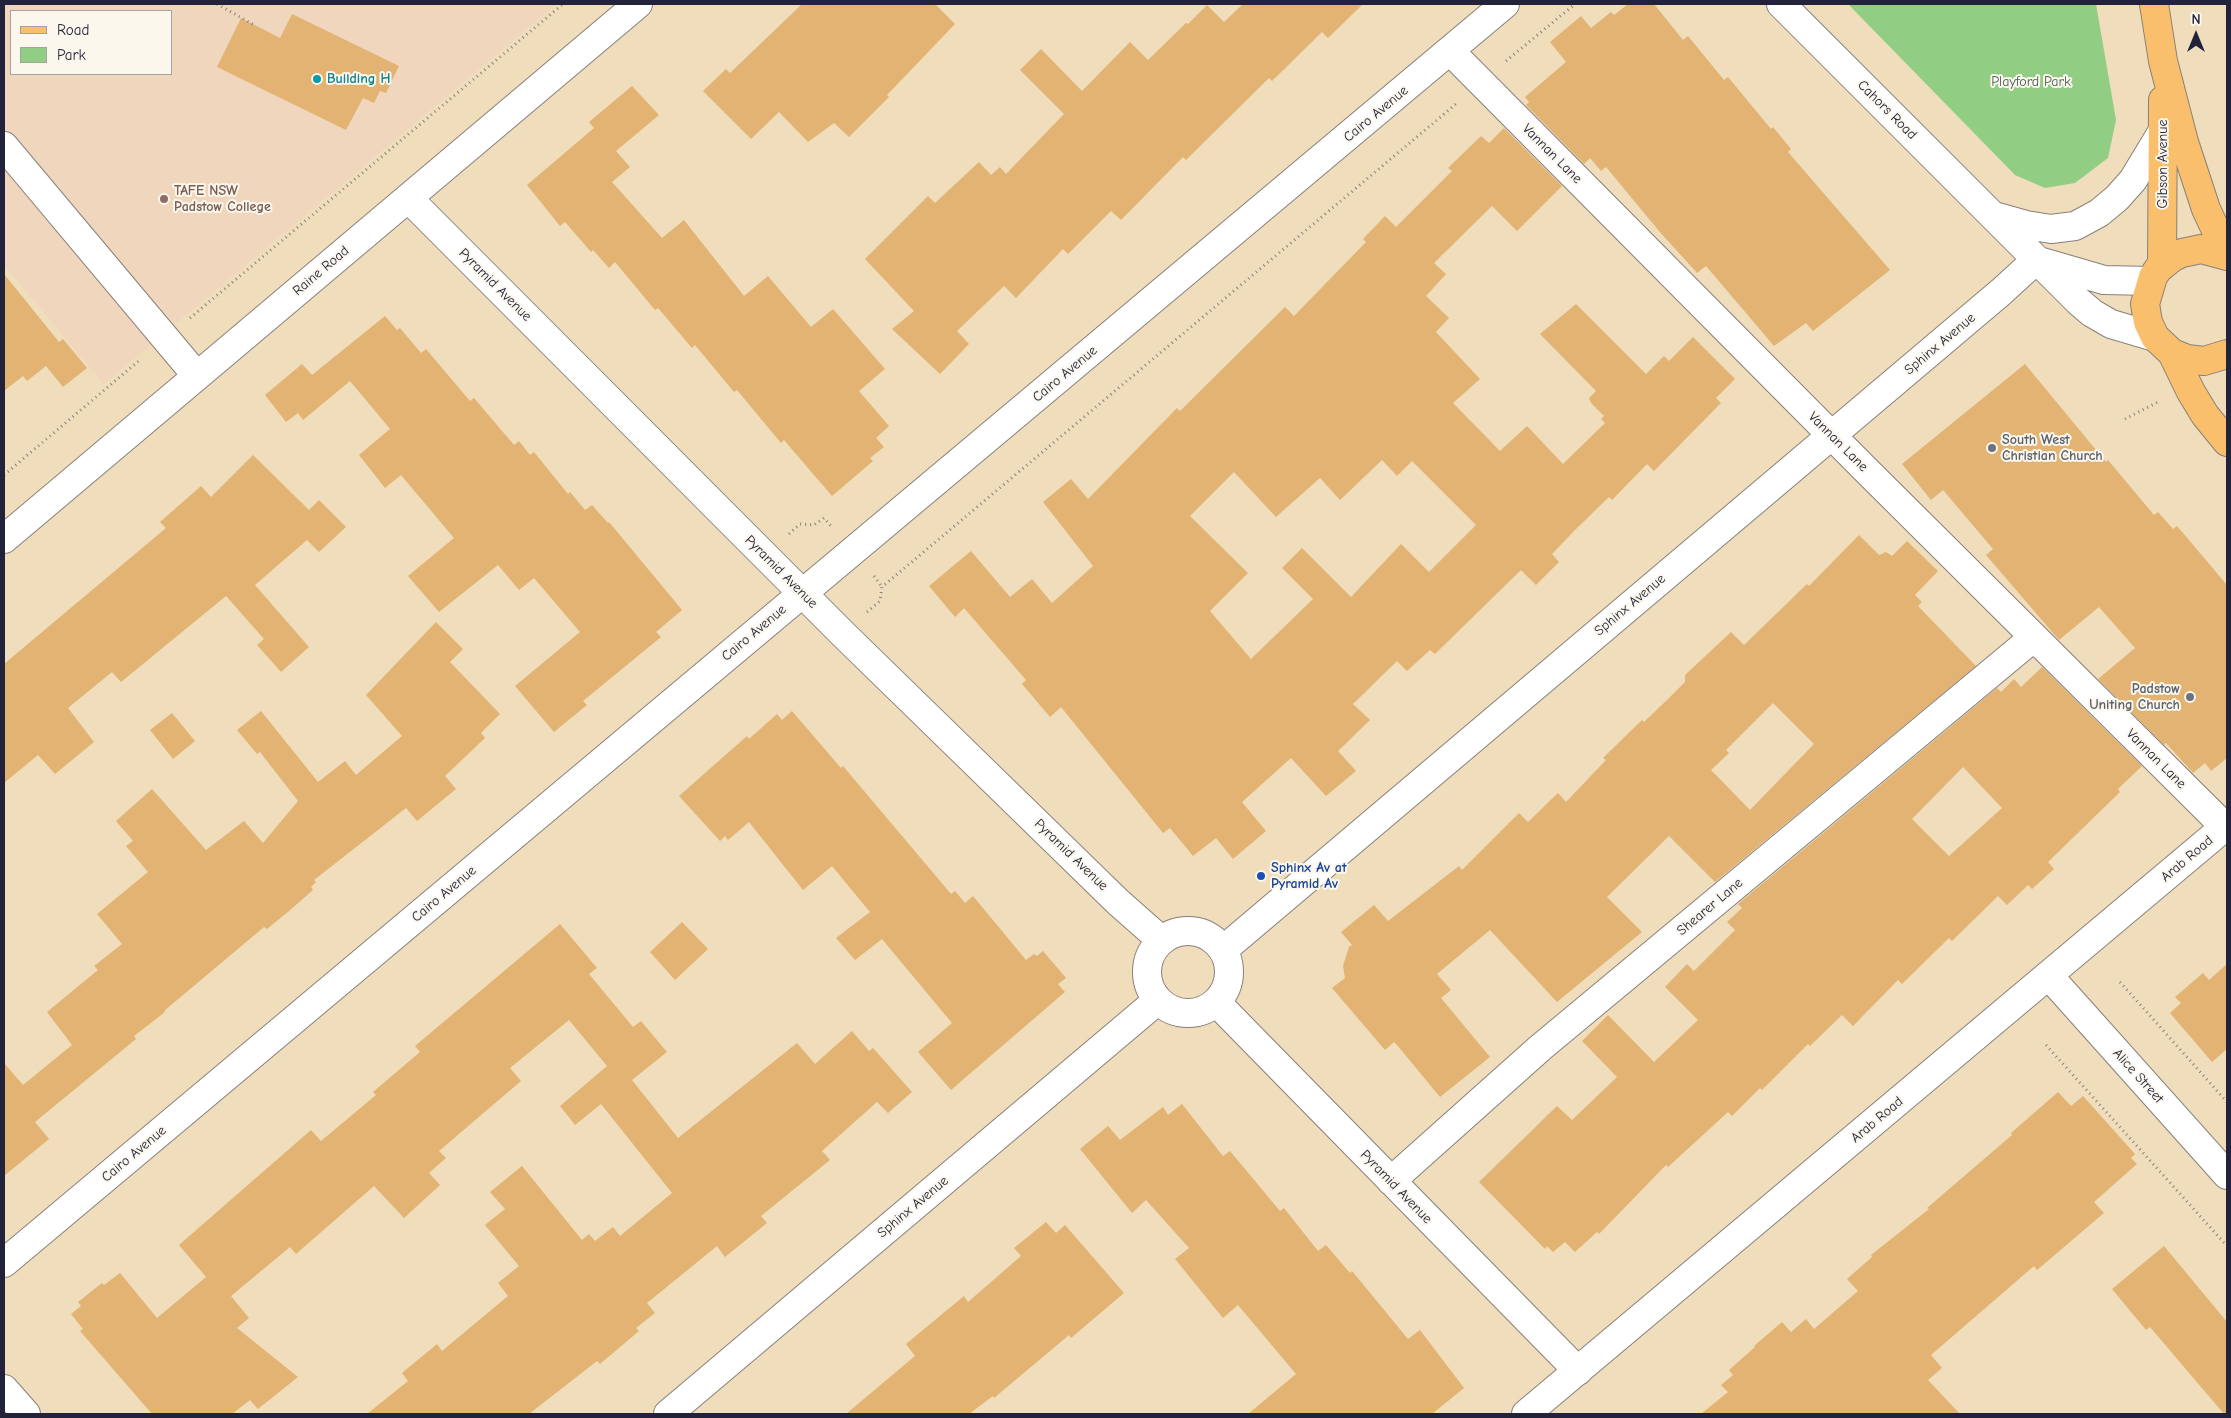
<!DOCTYPE html>
<style>
body{margin:0}
#map{position:relative;width:2231px;height:1418px;overflow:hidden;background:#efddbb;font-family:"Comic Neue",sans-serif}
canvas{display:block}
.frame{position:absolute;inset:0;border:5px solid #22223b;pointer-events:none}
.legend{position:absolute;left:10px;top:10px;width:162px;height:65px;box-sizing:border-box;background:#fbf7ec;border:1px solid #a4a2a5;margin:0;padding:6px 9px;list-style:none;font-size:15px;color:#22223b}
.legend li{display:flex;align-items:center;gap:10px;height:25px}
.legend b{width:25px;border:1px solid #a4a2a5}
.north{position:absolute;left:2171px;top:10px;width:50px;height:50px;-webkit-text-stroke:4px #fbf7ec;paint-order:stroke;rotate:0deg;font-size:14px;font-weight:700;line-height:20px;text-align:center;color:#22223b}
.north::after{content:'';display:block;margin:auto;width:18px;height:22px;background:#22223b;clip-path:polygon(50% 0,100% 100%,50% 72%,0 100%)}
</style>
<div id="map">
<canvas width="2231" height="1418"></canvas>
<div class="frame"></div>
<ul class="legend">
<li><b style="height:6px;background:#f9bf6d"></b>Road</li>
<li><b style="height:14px;background:#91ce84"></b>Park</li>
</ul>
<div class="north">N</div>
</div>
<script>
const ctx = document.querySelector('canvas').getContext('2d');
ctx.lineJoin = 'round';
function fill(path, color) { ctx.fillStyle = color; ctx.fill(path, 'evenodd'); }
const poly = rows => new Path2D(rows.map(r => 'M' + r).join(''));
function stroke(path, color, width, dash) { ctx.strokeStyle = color; ctx.lineWidth = width; ctx.lineCap = dash ? 'butt' : 'round'; ctx.setLineDash(dash || []); ctx.stroke(path); }
function write(font, color, halo, rows, align = 'center') {
  ctx.font = font + ' "Comic Neue",sans-serif'; ctx.lineWidth = 4; ctx.setLineDash([]); ctx.textBaseline = 'middle'; ctx.strokeStyle = halo; ctx.fillStyle = color; for (const [text, x, y, turn = 0] of rows) {
    ctx.save(); ctx.translate(x, y); ctx.rotate((+turn || 0) * Math.PI / 180); ctx.textAlign = isNaN(turn) ? turn : align; if (halo) ctx.strokeText(text, 0, 0); ctx.fillText(text, 0, 0); ctx.restore();
  }
}
const built = poly([
 [4,4,557,4,104,384,4,265],
 [11,11,171,11,171,74,11,74]
]);
const green = poly([
 [1848,4,2096,4,2116,120,2108,158,2075,183,2045,188,2015,175]
]);
const building = poly([
 [802,4,935,4,955,24,887,95,889,97,849,137,834,123,808,142,779,112,751,139,703,91,726,69,730,73],
 [1243,4,1363,4,1328,38,1322,32,1272,81,1269,78,1186,160,1183,157,1121,220,1111,211,1068,254,1063,249,1016,298,1004,286,957,331,969,344,940,374,892,329,914,311,865,259,928,196,935,203,979,162,991,175,1000,167,1006,174,1064,114,1020,70,1041,49,1082,91,1130,42,1148,60,1186,23,1188,24,1207,5,1224,22],
 [1628,4,1654,4,1683,40,1688,36,1724,80,1728,77,1771,129,1773,127,1791,149,1788,152,1890,270,1813,331,1806,323,1774,346,1706,266,1697,273,1659,231,1606,167,1601,171,1590,158,1584,164,1526,105,1529,102,1525,97,1566,62,1550,42,1581,16,1591,28,1611,12,1614,15],
 [292,14,399,66,386,93,380,91,374,103,363,98,346,130,217,67,241,18,280,38],
 [632,86,659,115,616,151,630,167,612,182,662,238,684,220,744,296,768,276,811,327,833,309,885,369,859,391,889,426,876,438,884,447,870,458,873,461,832,496,784,440,781,443,737,390,734,392,695,345,692,348,658,308,655,310,615,262,609,268,593,250,591,252,565,222,560,226,527,185,594,128,589,122],
 [1504,128,1562,186,1517,231,1492,206,1434,263,1446,274,1426,296,1449,318,1436,332,1480,379,1453,403,1500,451,1527,426,1563,464,1605,423,1601,419,1604,416,1591,403,1589,398,1596,391,1540,334,1576,304,1646,374,1664,356,1669,361,1693,337,1735,379,1716,398,1721,403,1654,471,1647,464,1612,500,1609,497,1573,532,1552,554,1559,562,1536,585,1521,570,1435,654,1430,650,1407,671,1397,661,1353,704,1370,720,1338,751,1356,771,1326,796,1291,758,1242,802,1266,831,1233,859,1216,838,1193,856,1170,828,1163,833,1061,707,1050,717,1022,684,1026,680,964,608,955,617,929,586,971,551,1010,597,1032,579,1052,603,1093,566,1043,502,1071,479,1088,499,1177,408,1180,411,1285,307,1294,316,1366,242,1363,239,1385,216,1396,227,1452,171,1448,168,1481,136,1489,143],
 [1382,460,1397,476,1412,461,1476,525,1429,572,1401,544,1351,597,1302,548,1282,568,1313,599,1251,659,1210,611,1248,573,1190,516,1234,472,1276,517,1320,478,1340,500],
 [4,274,59,342,63,339,87,368,63,387,46,366,27,381,23,376,4,391],
 [385,316,397,330,400,328,421,353,426,349,470,401,474,398,514,445,519,441,530,455,534,452,568,494,570,492,585,510,592,505,608,523,609,522,682,610,656,632,661,637,583,701,587,705,554,732,515,686,580,632,534,578,519,590,498,565,439,612,408,576,454,538,401,475,385,488,359,455,390,429,350,381,303,420,298,413,286,422,265,395,302,364,312,375],
 [2025,364,2106,462,2108,460,2154,515,2158,512,2173,529,2177,526,2227,585,2227,758,2211,771,2205,763,2193,773,2166,743,2164,745,2098,679,2135,648,2099,607,2059,640,1986,555,1993,549,1943,490,1931,500,1902,464],
 [253,455,309,510,319,500,346,527,319,552,307,540,255,585,309,647,281,672,257,645,264,639,226,596,121,682,112,672,68,708,94,742,55,774,38,755,4,783,4,664,166,528,160,522,201,486,211,497],
 [1859,535,1879,555,1886,552,1892,556,1907,541,1938,571,1915,595,1922,602,1918,606,1976,666,1715,882,1669,836,1607,897,1642,932,1557,1002,1490,930,1437,974,1451,990,1441,998,1490,1057,1440,1097,1397,1045,1394,1042,1385,1050,1332,988,1345,978,1343,966,1349,947,1352,945,1341,932,1374,905,1388,921,1459,866,1462,870,1519,813,1528,822,1558,793,1566,802,1606,760,1603,758,1642,720,1644,722,1666,701,1685,682,1685,675,1731,632,1744,645,1807,584,1809,586],
 [1773,703,1814,744,1750,810,1711,770,1729,753,1726,750],
 [436,622,463,649,450,662,500,714,481,733,485,738,445,776,456,789,417,821,406,808,314,880,316,882,311,887,313,890,289,911,267,929,264,927,164,1011,165,1012,134,1036,136,1039,35,1122,49,1139,4,1176,4,1063,23,1085,72,1045,47,1012,98,970,94,966,122,944,97,914,148,872,126,846,133,841,116,821,152,789,206,850,244,821,263,843,298,801,260,752,257,754,237,730,261,711,318,782,345,761,356,775,402,736,366,695],
 [2042,667,2142,766,2118,789,2120,792,2048,862,2054,869,2032,889,2028,885,2007,905,1998,896,1952,941,1949,938,1902,984,1898,980,1853,1026,1842,1015,1810,1046,1808,1044,1762,1090,1760,1088,1732,1116,1728,1112,1668,1167,1666,1165,1599,1234,1597,1232,1575,1252,1565,1242,1553,1252,1547,1246,1545,1249,1479,1182,1557,1106,1572,1120,1617,1077,1582,1041,1608,1015,1654,1062,1698,1020,1665,987,1687,964,1694,971,1735,930,1727,922,1742,908,1738,904,1997,688,2001,692,2014,679,2021,687],
 [1963,767,2002,808,1949,856,1912,819],
 [792,711,841,768,843,766,951,894,955,891,965,903,973,896,1026,960,1034,954,1037,956,1043,951,1066,978,1058,984,1065,992,951,1090,918,1052,952,1023,882,939,855,960,836,938,870,912,832,866,803,890,749,822,728,840,725,836,720,841,679,796,747,736,749,739,777,714,782,720],
 [172,713,195,741,173,759,150,730],
 [682,922,708,949,675,980,650,952],
 [560,924,597,968,589,974,633,1027,641,1021,667,1052,632,1080,678,1138,797,1043,815,1064,852,1031,869,1051,873,1048,912,1092,888,1113,877,1102,822,1151,830,1160,761,1216,767,1223,725,1257,717,1246,647,1303,655,1313,636,1328,639,1331,600,1364,597,1361,529,1414,367,1414,408,1381,402,1373,437,1344,442,1351,508,1296,498,1283,519,1266,485,1225,505,1209,490,1192,522,1166,582,1240,589,1234,595,1241,613,1227,620,1236,672,1193,601,1104,575,1125,560,1106,607,1066,569,1020,510,1068,521,1081,439,1151,446,1158,429,1173,440,1185,404,1218,374,1186,296,1254,290,1247,231,1296,249,1318,237,1328,298,1377,258,1409,250,1400,232,1414,152,1414,80,1331,83,1329,71,1314,81,1306,78,1302,102,1283,104,1285,120,1273,157,1318,206,1277,179,1245,311,1130,321,1141,376,1095,373,1092,420,1052,415,1046],
 [2227,964,2227,1049,2212,1062,2170,1013,2181,1003,2175,997,2203,973,2209,980],
 [2058,1092,2071,1106,2083,1096,2135,1154,2131,1158,2137,1164,2094,1202,2104,1213,2037,1270,2034,1266,1931,1355,1942,1368,1928,1380,1960,1414,1701,1414,1728,1392,1721,1385,1733,1375,1729,1370,1755,1347,1754,1346,1782,1322,1791,1332,1806,1319,1814,1329,1858,1291,1847,1279,1872,1257,1871,1255,1929,1209,1927,1208,2012,1135,2011,1133],
 [1182,1104,1223,1156,1230,1151,1280,1211,1284,1208,1318,1251,1326,1245,1350,1273,1352,1271,1408,1339,1420,1330,1464,1388,1432,1414,1248,1414,1296,1374,1238,1305,1223,1318,1175,1259,1189,1248,1146,1200,1132,1213,1080,1149,1108,1126,1120,1140,1163,1107,1168,1115],
 [1046,1222,1056,1233,1065,1225,1124,1293,1071,1338,1069,1335,994,1398,993,1396,969,1414,846,1414,915,1356,906,1344,964,1296,968,1302,1021,1256,1014,1248],
 [2164,1246,2227,1322,2227,1414,2224,1414,2150,1327,2146,1330,2112,1289]
]);
const path = poly([
 [217,4,256,26],
 [1506,61,1575,4],
 [190,318,563,4],
 [2125,419,2160,401],
 [4,475,141,359],
 [789,534,800,524,814,525,824,518,831,526],
 [874,576,882,587],
 [867,612,880,601,882,587,1456,104],
 [2120,982,2227,1102],
 [2046,1045,2227,1246]
]);
const minor = poly([
 [1781,4,2078,301,2092,313,2111,324,2155,337],
 [1450,51,1865,469,2227,829],
 [4,146,197,376],
 [408,198,843,634,1118,902,1161,940],
 [1994,216,2026,225,2051,229,2075,226,2099,213,2117,198,2133,180,2162,132],
 [2042,262,2104,280,2151,281],
 [4,539,638,4],
 '1147 972a41 41 0 1 1 82 0a41 41 0 1 1-82 0Z',
 [1223,950,2001,292,2036,260],
 [2049,976,2227,1175],
 [1216,1002,1578,1371],
 [1391,1181,1540,1048,2033,638],
 [4,1263,1505,4],
 [4,1389,26,1414],
 [668,1414,1158,1000],
 [1526,1414,2227,825]
]);
const major = poly([
 [2154,4,2163,61,2184,142,2206,209,2227,254],
 [2227,256,2201,249,2182,253,2173,257,2158,269,2153,277,2145,304,2148,322,2155,337,2172,353,2187,359,2204,361,2227,354],
 [2162,266,2163,100],
 [2172,353,2191,392,2205,415,2227,442]
]);
const markers = [
 [317,79,5,"#0f9aa8"],
 [164,199,5,"#8d6e63"],
 [1992,448,5,"#6b7280"],
 [2190,697,5,"#6b7280"],
 [1261,876,5,"#1a4fb4"]
];
const cultureNames = [
 ["Building H",327,79]
];
const parkNames = [
 ["Playford Park",2031,82]
];
const streetNames = [
 ["Cahors Road",1887,110,45],
 ["Cairo Avenue",1376,114,-40],
 ["Vannan Lane",1552,154,45],
 ["Gibson Avenue",2163,164,-90],
 ["Raine Road",321,271,-40],
 ["Pyramid Avenue",495,285,45],
 ["Sphinx Avenue",1940,344,-40],
 ["Cairo Avenue",1065,374,-40],
 ["Vannan Lane",1838,442,45],
 ["Pyramid Avenue",781,572,45],
 ["Sphinx Avenue",1630,605,-40],
 ["Cairo Avenue",754,633,-40],
 ["Vannan Lane",2156,759,45],
 ["Pyramid Avenue",1071,855,44],
 ["Arab Road",2187,859,-40],
 ["Cairo Avenue",444,894,-40],
 ["Shearer Lane",1710,907,-40],
 ["Alice Street",2138,1076,48],
 ["Arab Road",1877,1120,-40],
 ["Cairo Avenue",134,1154,-40],
 ["Pyramid Avenue",1396,1187,46],
 ["Sphinx Avenue",913,1207,-40]
];
const educationNames = [
 ["TAFE NSW",174,191],
 ["Padstow College",174,207]
];
const worshipNames = [
 ["South West",2002,440],
 ["Christian Church",2002,456],
 ["Padstow",2180,689,"right"],
 ["Uniting Church",2180,705,"right"]
];
const transitNames = [
 ["Sphinx Av at",1271,868],
 ["Pyramid Av",1271,884]
];
fill(built, '#f0d6bc');
fill(green, '#91ce84');
fill(building, '#e2b373');
stroke(minor, '#88807b', 30);
stroke(major, '#88807b', 30);
stroke(path, '#88807b', 3, [1, 4]);
stroke(minor, '#fff', 28);
stroke(major, '#f9bf6d', 28);
for (const [x, y, r, color] of markers) { const dot = new Path2D(); dot.arc(x, y, r, 0, 2 * Math.PI); ctx.fillStyle = color; ctx.fill(dot); stroke(dot, '#fbf7ec', 2); }
write('bold 14px', '#0d838f', '#fbf7ec', cultureNames, 'left');
write('14px', '#495e55', '#fbf7ec', parkNames);
write('14px', '#22223b', '#fbf7ec', streetNames);
write('bold 14px', '#785e54', '#fbf7ec', educationNames, 'left');
write('bold 14px', '#5b616d', '#fbf7ec', worshipNames, 'left');
write('bold 14px', '#164399', '#fbf7ec', transitNames, 'left');
</script>
